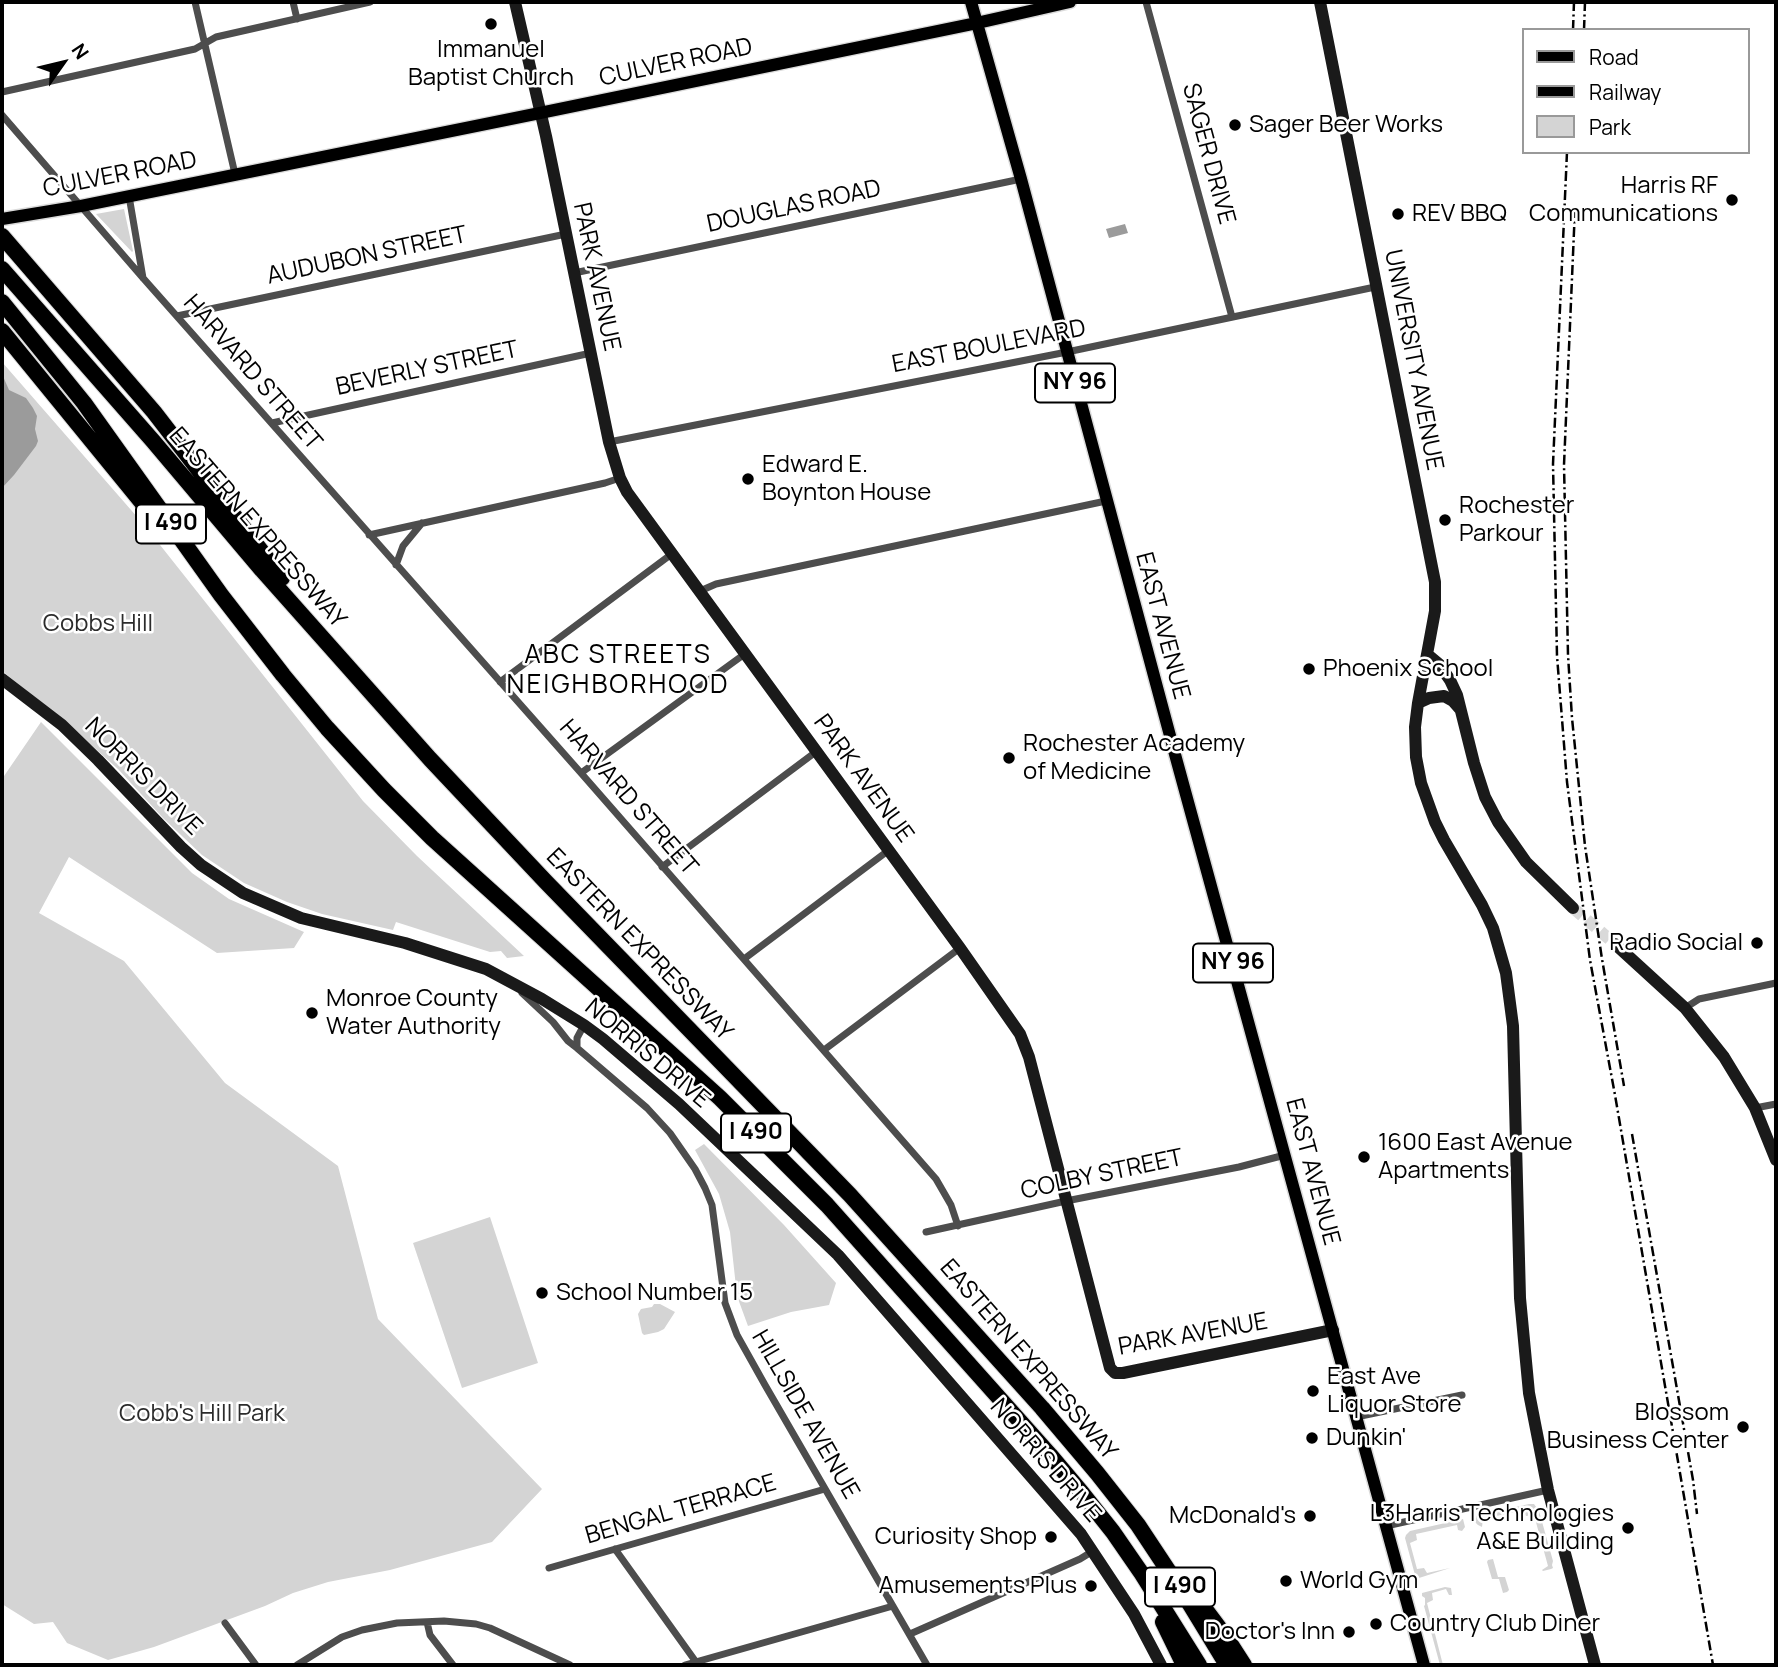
<!DOCTYPE html>
<style>
body{margin:0}
#map{position:relative;width:1778px;height:1667px;overflow:hidden;background:#fff;font-family:Manrope,sans-serif}
canvas{display:block}
.frame{position:absolute;inset:0;border:4px solid #000;pointer-events:none}
.legend{position:absolute;left:1522px;top:28px;width:228px;height:126px;box-sizing:border-box;background:#fff;border:2px solid #999;margin:0;padding:9px 12px;list-style:none;font-size:21px;color:#000}
.legend li{display:flex;align-items:center;gap:14px;height:35px}
.legend b{width:35px;border:2px solid #999}
.north{position:absolute;left:28px;top:28px;width:70px;height:70px;-webkit-text-stroke:5px #fff;paint-order:stroke;rotate:56deg;font-size:19px;font-weight:700;line-height:28px;text-align:center;color:#000}
.north::after{content:'';display:block;margin:auto;width:24px;height:32px;background:#000;clip-path:polygon(50% 0,100% 100%,50% 72%,0 100%)}
</style>
<div id="map">
<canvas width="1778" height="1667"></canvas>
<div class="frame"></div>
<ul class="legend">
<li><b style="height:9px;background:#000"></b>Road</li>
<li><b style="height:9px;background:#000"></b>Railway</li>
<li><b style="height:19px;background:#d4d4d4"></b>Park</li>
</ul>
<div class="north">N</div>
</div>
<script>
const ctx = document.querySelector('canvas').getContext('2d');
ctx.lineJoin = 'round';
function fill(path, color) { ctx.fillStyle = color; ctx.fill(path, 'evenodd'); }
const poly = rows => new Path2D(rows.map(r => 'M' + r).join(''));
function stroke(path, color, width, dash) { ctx.strokeStyle = color; ctx.lineWidth = width; ctx.lineCap = dash ? 'butt' : 'round'; ctx.setLineDash(dash || []); ctx.stroke(path); }
function write(font, color, halo, rows, align = 'center') {
  ctx.font = font + ' Manrope,sans-serif'; ctx.lineWidth = 5; ctx.setLineDash([]); ctx.textBaseline = 'middle'; ctx.strokeStyle = halo; ctx.fillStyle = color; for (const [text, x, y, turn = 0] of rows) {
    ctx.save(); ctx.translate(x, y); ctx.rotate((+turn || 0) * Math.PI / 180); ctx.textAlign = isNaN(turn) ? turn : align; if (halo) ctx.strokeText(text, 0, 0); ctx.fillText(text, 0, 0); ctx.restore();
  }
}
const green = poly([
 [124,209,133,251,132,252,96,214],
 [2,362,145,526,363,801,417,856,524,956,507,958,501,951,490,952,396,922,393,930,322,914,287,902,244,883,202,855,163,818,118,769,61,718,2,671],
 [41,722,192,873,229,899,304,932,294,948,217,953,69,857,39,913,124,961,225,1083,338,1166,378,1319,542,1489,492,1542,390,1570,328,1582,293,1593,265,1606,154,1647,108,1660,67,1643,53,1622,34,1624,2,1604,2,779],
 [704,1144,784,1225,836,1283,829,1305,791,1312,748,1326,737,1296,730,1232,719,1194,695,1150],
 [490,1217,538,1363,462,1388,413,1243],
 [654,1304,660,1304,675,1312,664,1329,658,1332,644,1335,642,1333,638,1314,641,1309,652,1307],
 [1529,1504,1534,1504,1539,1511,1553,1561,1552,1565,1553,1568,1551,1569,1543,1571,1542,1570,1548,1566,1534,1515,1526,1516,1523,1510,1483,1519,1482,1527,1478,1525,1475,1522,1475,1516],
 [1463,1519,1465,1527,1462,1531,1458,1530,1457,1525,1416,1534,1417,1540,1410,1543,1417,1569,1424,1568,1427,1573,1450,1568,1419,1578,1415,1575,1405,1538,1406,1535,1410,1531],
 [1493,1559,1498,1577,1505,1577,1509,1590,1507,1592,1503,1593,1499,1579,1492,1579,1487,1562,1488,1560],
 [1445,1587,1451,1588,1452,1595,1449,1595,1446,1589,1432,1593,1433,1600,1427,1603,1443,1665,1440,1665,1424,1606,1425,1605,1425,1598,1422,1596,1422,1593]
]);
const water = poly([
 [1125,224,1128,233,1109,238,1106,229],
 [2,374,9,390,26,398,33,408,37,416,35,429,38,441,36,446,14,475,2,488]
]);
const secondaryTunnel = poly([
 [1573,908,1615,944]
]);
const street = poly([
 [195,2,235,174],
 [293,2,297,19],
 [1146,2,1232,317],
 [2,92,195,49,216,37,370,2],
 [2,115,143,278,581,773,936,1179,951,1205,958,1226],
 [129,196,143,278],
 [574,273,1021,179],
 [177,316,566,234],
 [272,423,591,353],
 [609,442,1067,352,1375,287],
 [369,535,605,483,620,478],
 [396,565,403,546,422,523],
 [700,591,716,584,1106,501],
 [500,682,673,553],
 [581,773,746,653],
 [662,867,817,751],
 [744,959,889,850],
 [522,993,553,1022,568,1041,577,1048],
 [1685,1008,1699,999,1776,983],
 [584,1025,577,1038,577,1048,647,1108,670,1133,695,1169,705,1188,712,1205,725,1303,737,1335,765,1385,927,1665],
 [824,1050,960,948],
 [1755,1108,1776,1104],
 [926,1232,1066,1201,1239,1167,1285,1155],
 [1356,1417,1462,1395],
 [1386,1526,1548,1490],
 [615,1549,696,1662],
 [549,1568,825,1489],
 [427,1622,430,1635,453,1665],
 [225,1623,256,1665],
 [910,1634,1080,1559,1093,1551],
 [297,1665,342,1637,362,1630,397,1623,444,1621,476,1624,490,1628,570,1665],
 [685,1665,893,1606]
]);
const secondary = poly([
 [515,2,546,136,609,442,620,478,627,492,960,948,1020,1034,1029,1057,1110,1368,1115,1373,1123,1373,1333,1330],
 [1320,2,1435,582,1435,611,1418,703,1415,727,1416,757,1421,783,1435,822,1444,840,1482,905,1493,928,1506,973,1513,1026,1520,1298,1529,1393,1548,1490,1595,1665],
 [1427,654,1439,664,1450,680,1457,695,1474,763,1485,797,1498,822,1526,862,1573,908],
 [2,679,62,725,98,760,181,847,201,865,243,893,301,918,405,943,486,969,542,999,584,1025,603,1039,679,1104,838,1255,1081,1534,1134,1614,1161,1665],
 [1418,703,1429,698,1444,696,1453,701,1460,709],
 [1615,944,1685,1008,1724,1057,1755,1108,1776,1160]
]);
const primary = poly([
 [971,2,1021,179,1176,758,1424,1665],
 [2,219,81,206,540,113,977,23,1070,2]
]);
const highway = poly([
 [2,236,154,412,282,578],
 [2,269,153,441,262,570,430,759,546,882,850,1195,1042,1408,1097,1473,1138,1525,1185,1596,1227,1665],
 [2,302,84,403,221,595,283,675,327,728,384,790,432,838,720,1098,827,1205,1050,1455,1082,1493,1113,1532,1142,1574,1199,1665],
 [2,331,157,521],
 [1199,1601,1226,1637,1244,1665],
 [1163,1622,1184,1665]
]);
const rail = poly([
 [1573,30,1574,2],
 [1584,30,1585,2],
 [1567,152,1553,464,1557,656,1567,782,1590,960,1615,1095,1713,1665],
 [1575,208,1564,465,1568,655,1572,718,1585,846,1602,959,1624,1086],
 [1632,1134,1693,1480,1697,1514]
]);
const markers = [
 [491,24,7,"#000"],
 [1235,125,7,"#000"],
 [1732,200,7,"#000"],
 [1398,214,7,"#000"],
 [748,479,7,"#000"],
 [1445,520,7,"#000"],
 [1309,669,7,"#000"],
 [1009,758,7,"#000"],
 [1757,943,7,"#000"],
 [312,1013,7,"#000"],
 [1364,1157,7,"#000"],
 [542,1293,7,"#000"],
 [1313,1391,7,"#000"],
 [1743,1427,7,"#000"],
 [1312,1438,7,"#000"],
 [1310,1516,7,"#000"],
 [1628,1528,7,"#000"],
 [1051,1537,7,"#000"],
 [1286,1581,7,"#000"],
 [1091,1586,7,"#000"],
 [1376,1624,7,"#000"],
 [1349,1632,7,"#000"]
];
const shields = [
 [1075,383,80],
 [171,524,70],
 [1233,963,80],
 [756,1133,70],
 [1180,1587,70]
];
const shieldNames = [
 ["NY 96",1075,383],
 ["I 490",171,524],
 ["NY 96",1233,963],
 ["I 490",756,1133],
 ["I 490",1180,1587]
];
const poiNames = [
 ["Immanuel",491,50,"center"],
 ["Baptist Church",491,78,"center"],
 ["Sager Beer Works",1249,125],
 ["Harris RF",1718,186,"right"],
 ["Communications",1718,214,"right"],
 ["REV BBQ",1412,214],
 ["Edward E.",762,465],
 ["Boynton House",762,493],
 ["Rochester",1459,506],
 ["Parkour",1459,534],
 ["Phoenix School",1323,669],
 ["Rochester Academy",1023,744],
 ["of Medicine",1023,772],
 ["Radio Social",1743,943,"right"],
 ["Monroe County",326,999],
 ["Water Authority",326,1027],
 ["1600 East Avenue",1378,1143],
 ["Apartments",1378,1171],
 ["School Number 15",556,1293],
 ["East Ave",1327,1377],
 ["Liquor Store",1327,1405],
 ["Blossom",1729,1413,"right"],
 ["Business Center",1729,1441,"right"],
 ["Dunkin'",1326,1438],
 ["L3Harris Technologies",1614,1514,"right"],
 ["A&E Building",1614,1542,"right"],
 ["McDonald's",1296,1516,"right"],
 ["Curiosity Shop",1037,1537,"right"],
 ["World Gym",1300,1581],
 ["Amusements Plus",1077,1586,"right"],
 ["Country Club Diner",1390,1624],
 ["Doctor's Inn",1335,1632,"right"]
];
const streetNames = [
 ["CULVER ROAD",676,63,-12],
 ["SAGER DRIVE",1208,154,75],
 ["CULVER ROAD",120,175,-11],
 ["DOUGLAS ROAD",794,207,-12],
 ["AUDUBON STREET",367,256,-12],
 ["PARK AVENUE",596,277,78],
 ["EAST BOULEVARD",989,347,-11],
 ["UNIVERSITY AVENUE",1413,360,79],
 ["BEVERLY STREET",427,369,-12],
 ["HARVARD STREET",252,373,49],
 ["EASTERN EXPRESSWAY",257,528,49],
 ["EAST AVENUE",1162,626,75],
 ["NORRIS DRIVE",143,777,45],
 ["PARK AVENUE",863,779,54],
 ["HARVARD STREET",628,798,49],
 ["EASTERN EXPRESSWAY",639,945,46],
 ["NORRIS DRIVE",647,1054,40],
 ["EAST AVENUE",1312,1172,75],
 ["COLBY STREET",1102,1175,-12],
 ["PARK AVENUE",1193,1335,-10],
 ["EASTERN EXPRESSWAY",1028,1360,49],
 ["HILLSIDE AVENUE",805,1415,60],
 ["NORRIS DRIVE",1045,1461,49],
 ["BENGAL TERRACE",681,1510,-16]
];
const parkNames = [
 ["Cobbs Hill",98,624],
 ["Cobb's Hill Park",202,1414]
];
const neighbourhoodNames = [
 ["ABC STREETS",618,656],
 ["NEIGHBORHOOD",618,686]
];
fill(green, '#d4d4d4');
fill(water, '#9b9b9b');
stroke(secondaryTunnel, '#d9d9d9', 12, [12, 6]);
stroke(primary, '#dbdbdb', 15);
stroke(highway, '#dbdbdb', 18);
stroke(street, '#4d4d4d', 7);
stroke(secondary, '#1a1a1a', 12);
stroke(primary, '#000', 12);
stroke(highway, '#000', 16);
stroke(rail, '#000', 2.5, [10, 3.5, 2, 3.5]);
for (const [x, y, r, color] of markers) { const dot = new Path2D(); dot.arc(x, y, r, 0, 2 * Math.PI); ctx.fillStyle = color; ctx.fill(dot); stroke(dot, '#fff', 2.5); }
for (const [x, y, w] of shields) { const box = new Path2D(); box.roundRect(x - w / 2, y - 19.5, w, 39, 5); ctx.fillStyle = '#fff'; ctx.fill(box); stroke(box, '#000', 2); }
write('bold 23px', '#000', null, shieldNames);
write('24px', '#000', '#fff', poiNames, 'left');
write('24px', '#000', '#fff', streetNames);
write('24px', '#2b2b2b', '#fff', parkNames);
ctx.letterSpacing = '2px';
write('26px', '#000', '#fff', neighbourhoodNames);
ctx.letterSpacing = '0px';
</script>
